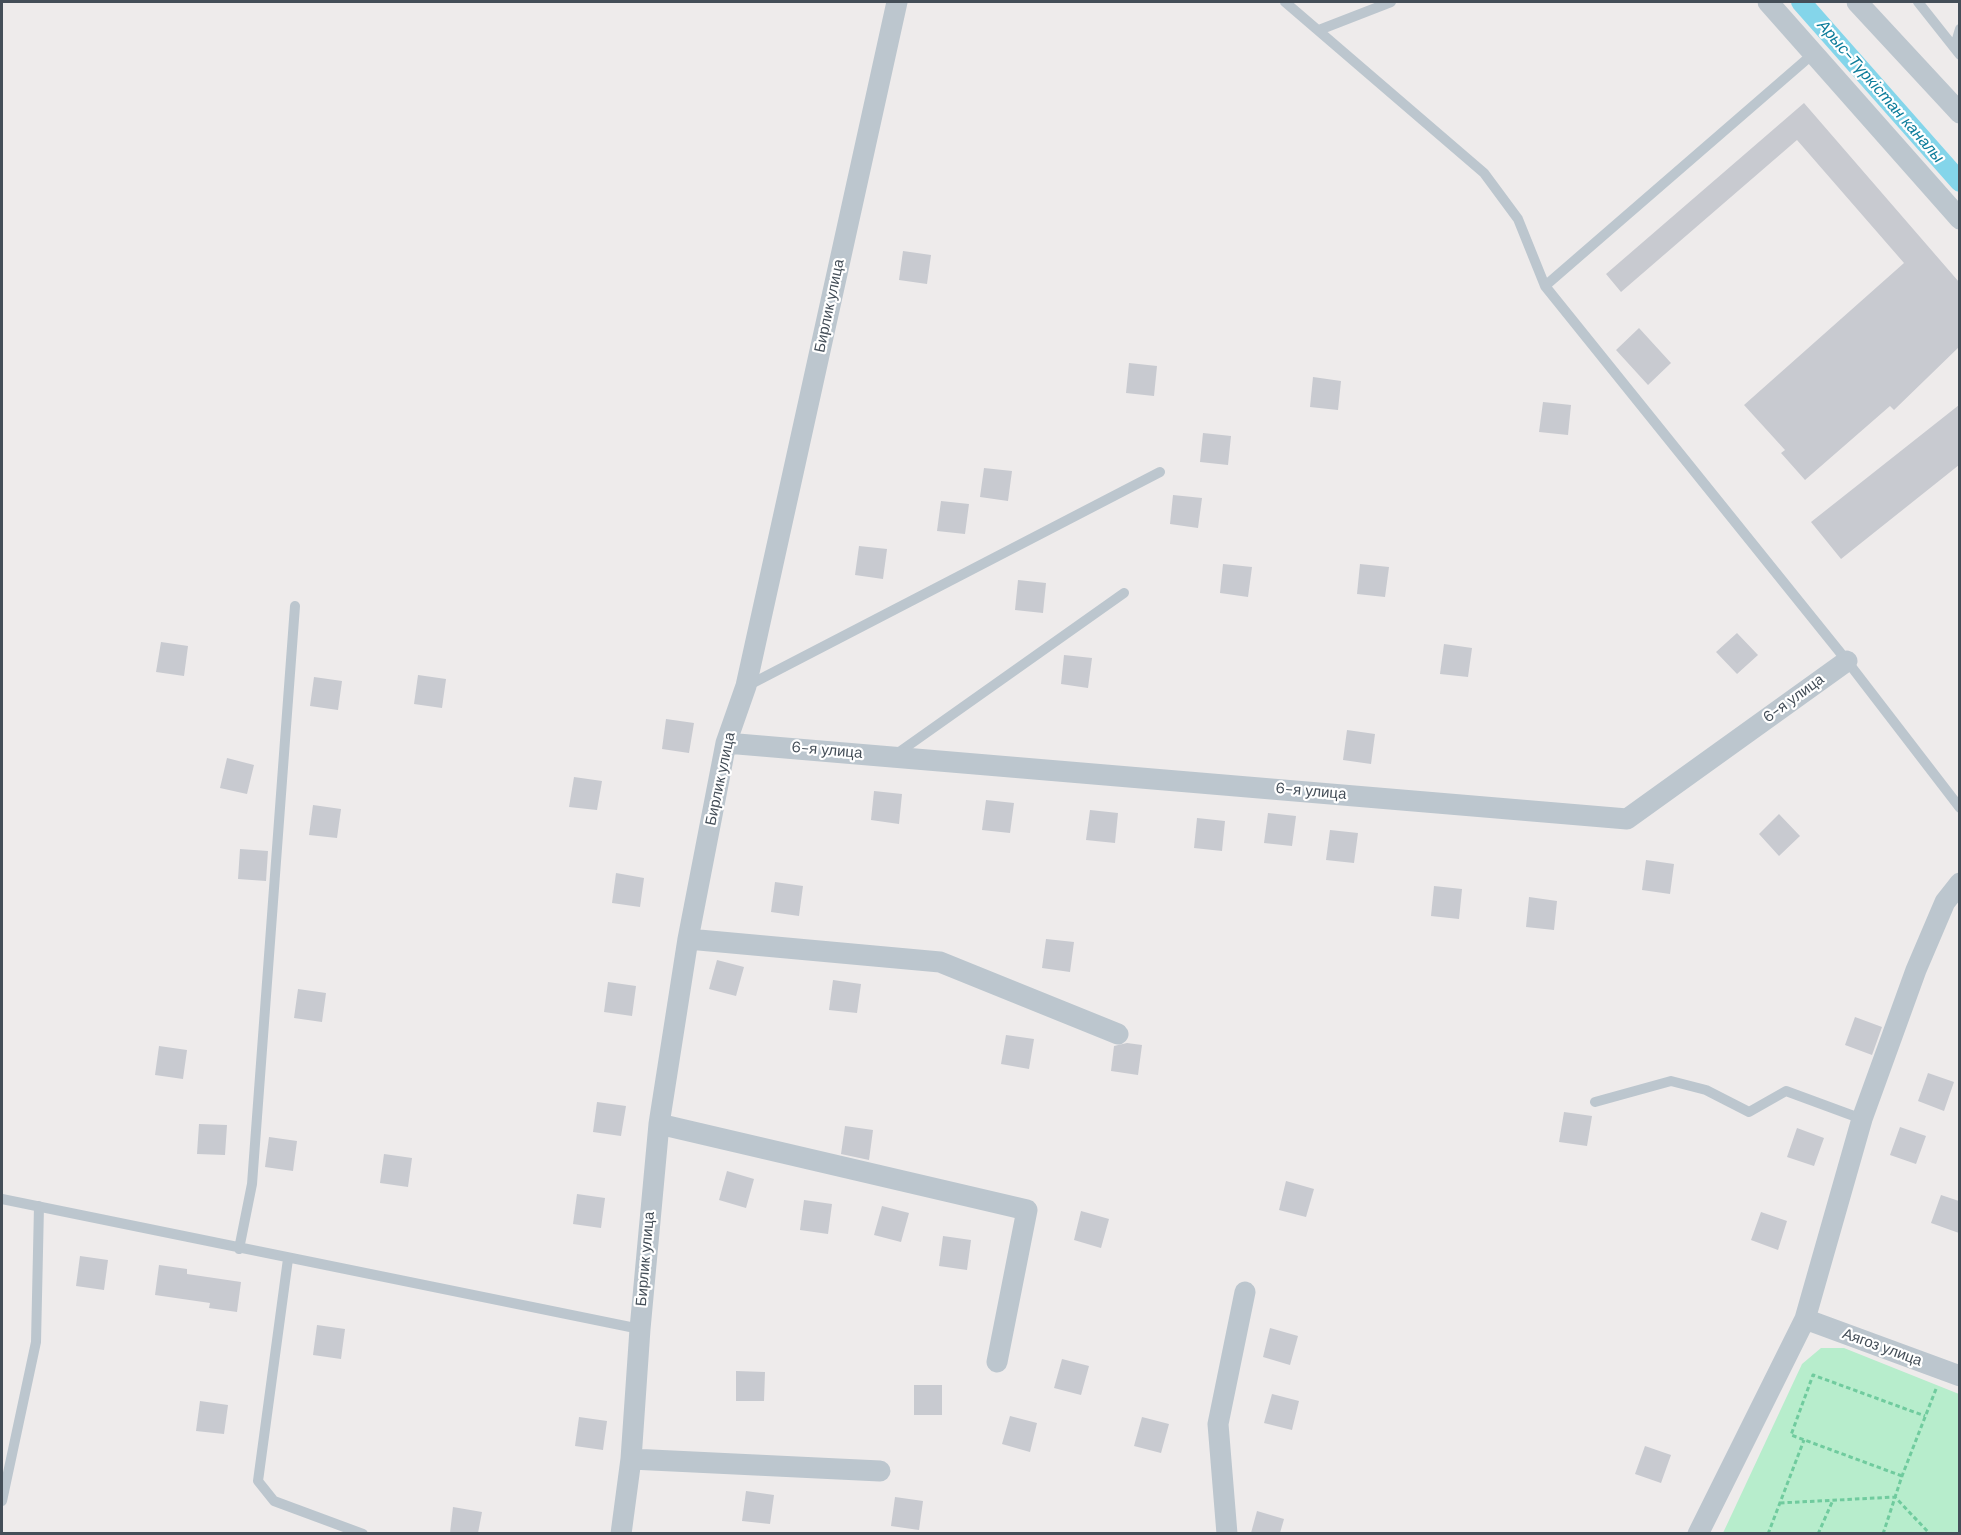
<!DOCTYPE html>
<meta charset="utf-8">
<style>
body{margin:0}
#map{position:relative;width:1961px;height:1535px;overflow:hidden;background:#eeebeb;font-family:"DM Sans",sans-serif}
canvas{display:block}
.frame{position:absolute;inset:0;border:3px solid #444e58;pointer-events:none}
</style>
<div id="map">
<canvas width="1961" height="1535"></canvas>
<div class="frame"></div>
</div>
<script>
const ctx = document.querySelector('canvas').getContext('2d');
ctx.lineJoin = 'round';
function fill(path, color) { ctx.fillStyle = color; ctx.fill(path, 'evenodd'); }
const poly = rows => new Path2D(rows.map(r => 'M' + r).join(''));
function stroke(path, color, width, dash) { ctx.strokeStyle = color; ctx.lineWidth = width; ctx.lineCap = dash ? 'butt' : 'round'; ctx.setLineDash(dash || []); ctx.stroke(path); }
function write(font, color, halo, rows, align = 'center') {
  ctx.font = font + ' "DM Sans",sans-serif'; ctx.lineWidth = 4.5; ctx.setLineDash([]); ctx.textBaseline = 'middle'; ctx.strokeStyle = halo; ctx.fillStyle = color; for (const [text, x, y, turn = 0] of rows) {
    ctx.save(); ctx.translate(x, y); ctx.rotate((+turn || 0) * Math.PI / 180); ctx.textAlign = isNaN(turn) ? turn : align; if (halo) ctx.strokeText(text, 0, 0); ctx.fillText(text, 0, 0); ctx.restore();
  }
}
const green = poly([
 [1821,1348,1844,1348,1959,1394,1959,1533,1723,1533,1802,1364]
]);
const canal = poly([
 [1801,2,1960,182]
]);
const building = poly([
 [1804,103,1959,282,1959,347,1894,410,1890,406,1805,480,1781,453,1785,450,1744,405,1904,263,1797,140,1621,292,1606,274],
 [903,251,931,255,927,284,899,280],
 [1639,328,1671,363,1648,385,1616,350],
 [1129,363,1157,366,1154,396,1126,393],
 [1313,377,1341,381,1338,410,1310,407],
 [1543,402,1571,405,1568,435,1539,432],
 [1959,405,1959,465,1841,559,1811,522],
 [1203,433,1231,436,1228,465,1200,462],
 [984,468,1012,471,1008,501,980,497],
 [1173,495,1202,498,1198,528,1170,524],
 [941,501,969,504,965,534,937,531],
 [859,546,887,549,883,579,855,575],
 [1223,564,1252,567,1248,597,1220,593],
 [1360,564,1389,567,1385,597,1357,594],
 [1018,580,1046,583,1043,613,1015,610],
 [1737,633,1758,655,1737,674,1716,652],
 [161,642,188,646,184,676,156,672],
 [1444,644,1472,648,1468,677,1440,674],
 [1064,655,1092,658,1088,688,1061,684],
 [418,675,446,679,442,708,414,704],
 [314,677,342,681,338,710,310,706],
 [666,719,694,723,689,753,662,749],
 [1347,730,1375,734,1371,764,1343,760],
 [227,758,254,765,247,794,220,788],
 [574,777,602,781,597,810,569,807],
 [874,791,902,794,899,824,871,820],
 [986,800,1014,803,1010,833,982,830],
 [313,805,341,809,337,838,309,835],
 [1090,810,1118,813,1115,843,1086,840],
 [1268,813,1296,816,1292,846,1264,843],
 [1779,814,1800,836,1779,856,1759,834],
 [1197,818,1225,821,1222,851,1194,848],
 [1330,830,1358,833,1354,863,1326,860],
 [240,849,268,851,266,881,238,879],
 [1646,860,1674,864,1670,894,1642,890],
 [616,873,644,878,640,907,612,903],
 [775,882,803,886,799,916,771,912],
 [1434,886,1462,889,1459,919,1431,916],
 [1529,897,1557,901,1554,930,1526,927],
 [1046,939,1074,942,1070,972,1042,968],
 [717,960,744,967,736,996,709,989],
 [833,980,861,984,857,1013,829,1010],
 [608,982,636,986,632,1016,604,1012],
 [298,989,326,993,322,1022,294,1018],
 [1855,1017,1882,1027,1872,1055,1845,1045],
 [1006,1035,1034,1039,1029,1069,1001,1064],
 [1127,1043,1142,1045,1138,1075,1111,1071,1114,1046],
 [159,1046,187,1050,183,1079,155,1075],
 [1928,1073,1954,1082,1944,1111,1918,1101],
 [597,1102,626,1106,621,1136,593,1132],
 [1564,1112,1592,1116,1587,1146,1559,1142],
 [199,1124,227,1125,225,1155,197,1154],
 [845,1126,873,1130,869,1160,841,1154],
 [1900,1127,1926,1136,1916,1164,1890,1155],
 [1797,1128,1824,1138,1814,1166,1787,1157],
 [269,1137,297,1141,293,1171,265,1167],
 [384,1154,412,1158,408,1187,380,1183],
 [727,1171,754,1179,746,1208,719,1200],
 [1286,1181,1314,1189,1306,1217,1279,1210],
 [577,1194,605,1198,601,1228,573,1224],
 [1941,1195,1959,1201,1959,1233,1931,1223],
 [804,1200,832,1204,828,1234,800,1230],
 [882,1206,909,1213,901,1242,874,1235],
 [1081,1211,1109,1219,1101,1248,1074,1240],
 [1761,1212,1787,1221,1778,1250,1751,1240],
 [943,1236,971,1240,967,1270,939,1266],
 [80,1256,108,1260,104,1290,76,1286],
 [159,1265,187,1269,187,1274,241,1282,237,1312,209,1308,210,1303,155,1295],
 [317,1325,345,1329,341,1359,313,1355],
 [1270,1328,1298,1336,1290,1365,1263,1357],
 [1062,1359,1089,1366,1081,1395,1054,1388],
 [736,1371,765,1372,764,1401,736,1401],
 [914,1385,942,1385,942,1415,914,1415],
 [1272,1394,1299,1401,1292,1430,1264,1423],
 [200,1401,228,1405,224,1434,196,1431],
 [1010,1416,1037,1423,1030,1452,1002,1444],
 [579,1417,607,1421,603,1450,575,1446],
 [1142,1417,1169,1424,1161,1453,1134,1446],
 [1645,1446,1671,1455,1661,1483,1635,1474],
 [746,1491,774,1495,770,1524,742,1521],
 [895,1497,923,1501,919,1530,891,1526],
 [453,1507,482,1512,478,1533,450,1533],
 [1257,1511,1284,1519,1280,1533,1251,1533]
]);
const path = poly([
 [1902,1476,1791,1435,1813,1375,1925,1416],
 [1780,1503,1895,1497,1930,1534],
 [1768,1534,1804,1440],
 [1818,1534,1833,1500],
 [1883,1534,1902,1476,1936,1389]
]);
const lane = poly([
 [1285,2,1484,173,1518,219,1545,286,1847,661,1960,808],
 [1918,2,1960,55],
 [1319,30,1391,2],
 [1955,46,1960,29],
 [1545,286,1814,53],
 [747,686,1160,472],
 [895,755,1124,593],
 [1595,1102,1671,1081,1706,1090,1749,1112,1786,1091,1862,1119],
 [2,1199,640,1329],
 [239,1249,252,1184,295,606],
 [288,1259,258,1481,274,1501,363,1534],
 [2,1501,36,1342,39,1206]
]);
const street = poly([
 [1768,2,1960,219],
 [1857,2,1960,113],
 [726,743,1627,819,1847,661],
 [688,939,940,962,1118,1034],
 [659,1124,1027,1210,997,1362],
 [1805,1319,1960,1376],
 [631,1459,880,1471],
 [621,1534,631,1459,640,1329,659,1124,688,939,726,743,746,686,897,2],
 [1227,1534,1218,1424,1245,1292],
 [1698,1534,1805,1319,1862,1119,1916,970,1945,902,1960,883]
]);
const streetNames = [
 ["Бирлик улица",830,306,-78],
 ["6-я улица",1794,699,-36],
 ["6-я улица",827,751,5],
 ["Бирлик улица",721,779,-78],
 ["6-я улица",1311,792,5],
 ["Бирлик улица",646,1259,-85],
 ["Аягоз улица",1882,1348,20]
];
const waterNames = [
 ["Арыс-Түркістан каналы",1880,92,49]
];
fill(green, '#b7edcc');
stroke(canal, '#84d5ea', 20);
fill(building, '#c8cad0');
stroke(path, '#70cb9e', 3, [4.5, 3]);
stroke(lane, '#bcc6ce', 10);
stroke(street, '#bcc6ce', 21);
write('15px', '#444e58', '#fff', streetNames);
write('italic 16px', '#0d7d9b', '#fff', waterNames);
</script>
